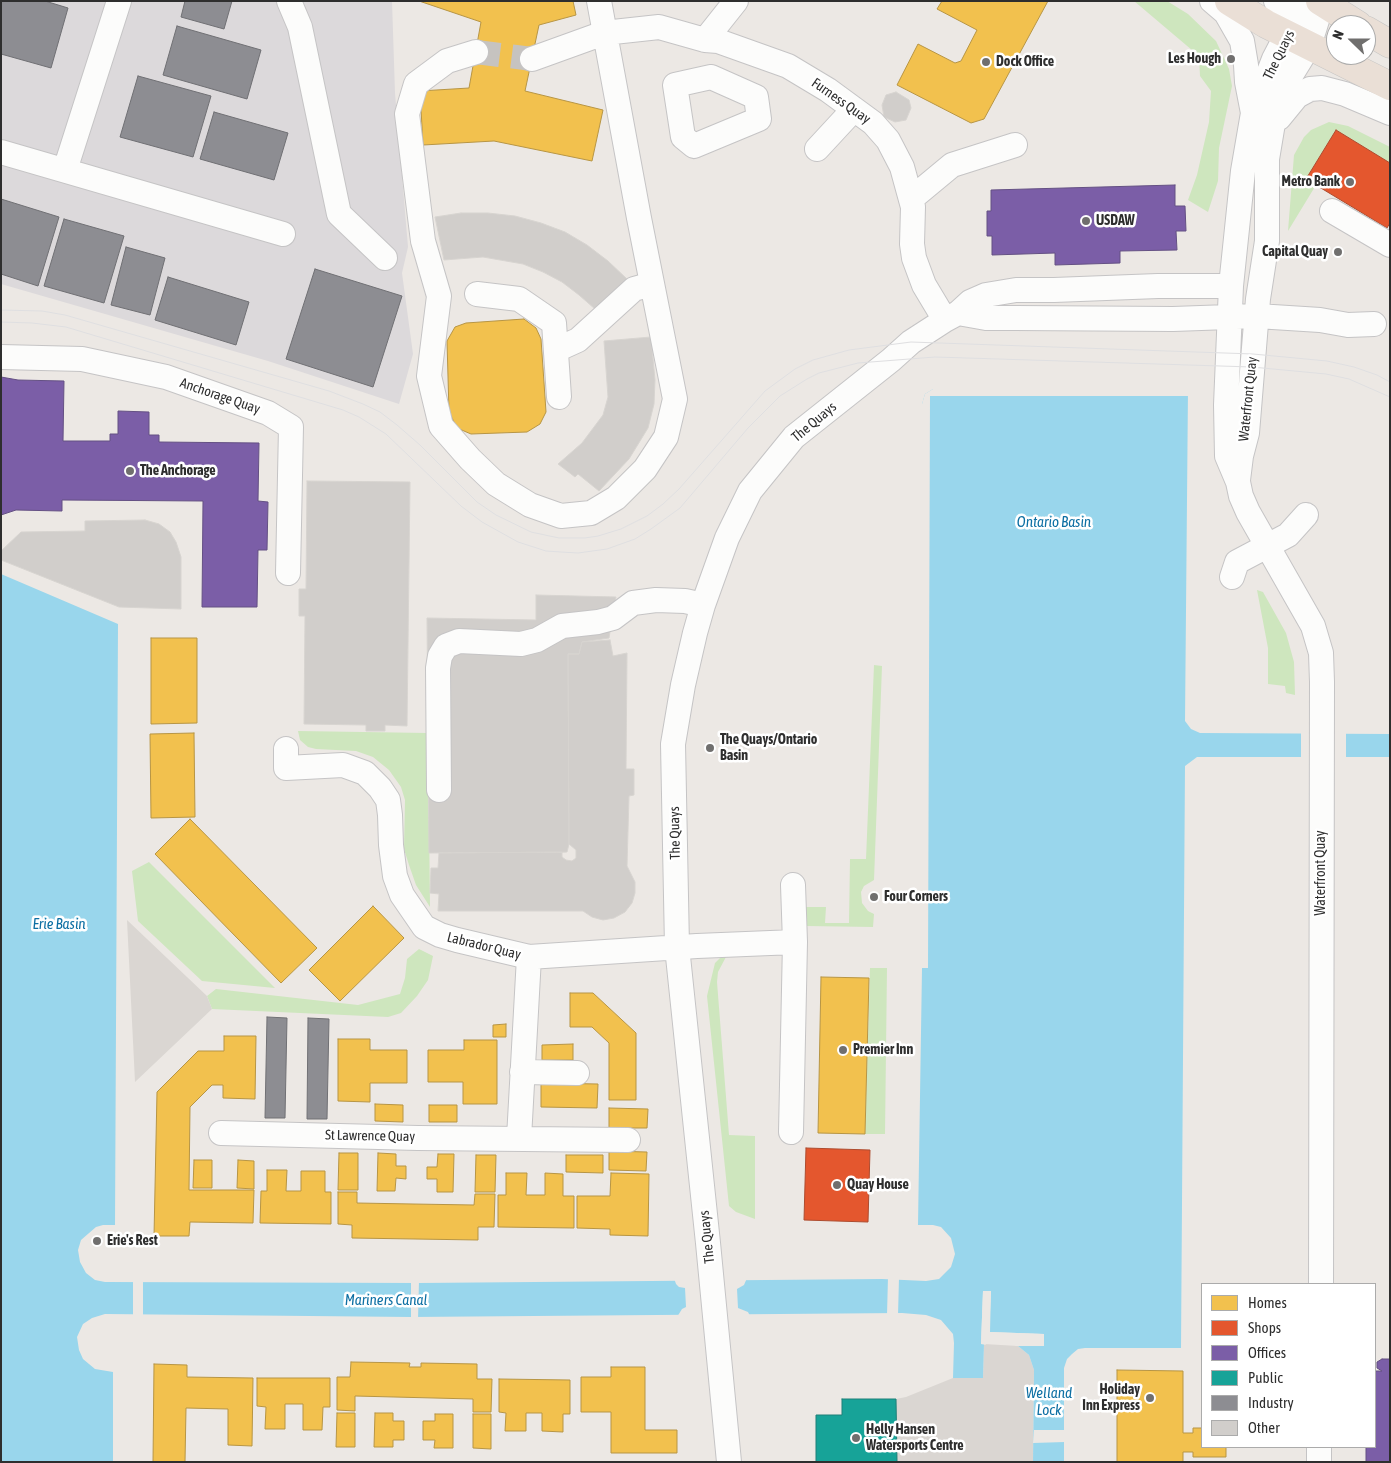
<!DOCTYPE html>
<style>
body{margin:0}
#map{position:relative;width:1391px;height:1463px;overflow:hidden;background:#ece8e4;font-family:"Asap Condensed",sans-serif}
canvas{display:block}
.frame{position:absolute;inset:0;border:2px solid #2e2e2e;pointer-events:none}
.legend{position:absolute;left:1201px;top:1283px;width:175px;height:165px;box-sizing:border-box;background:#fff;border:1px solid #ababab;margin:0;padding:6px 9px;list-style:none;font-size:15px;color:#2e2e2e}
.legend li{display:flex;align-items:center;gap:10px;height:25px}
.legend b{width:25px;border:1px solid #ababab}
.north{position:absolute;left:1326px;top:15px;width:50px;height:50px;box-sizing:border-box;background:#fff;border:1px solid #ababab;border-radius:50%;rotate:292deg;font-size:14px;font-weight:700;line-height:20px;text-align:center;color:#2e2e2e}
.north::after{content:'';display:block;margin:auto;width:18px;height:22px;background:#706f6e;clip-path:polygon(50% 0,100% 100%,50% 72%,0 100%)}
</style>
<div id="map">
<canvas width="1391" height="1463"></canvas>
<div class="frame"></div>
<ul class="legend">
<li><b style="height:14px;background:#f2c14e"></b>Homes</li>
<li><b style="height:14px;background:#e4572e"></b>Shops</li>
<li><b style="height:14px;background:#7b5ea7"></b>Offices</li>
<li><b style="height:14px;background:#17a398"></b>Public</li>
<li><b style="height:14px;background:#8d8d92"></b>Industry</li>
<li><b style="height:14px;background:#d1cecb"></b>Other</li>
</ul>
<div class="north">N</div>
</div>
<script>
const ctx = document.querySelector('canvas').getContext('2d');
ctx.lineJoin = 'round';
function fill(path, color) { ctx.fillStyle = color; ctx.fill(path, 'evenodd'); }
const poly = rows => new Path2D(rows.map(r => 'M' + r).join(''));
function stroke(path, color, width, dash) { ctx.strokeStyle = color; ctx.lineWidth = width; ctx.lineCap = dash ? 'butt' : 'round'; ctx.setLineDash(dash || []); ctx.stroke(path); }
function write(font, color, halo, rows, align = 'center') {
  ctx.font = font + ' "Asap Condensed",sans-serif'; ctx.lineWidth = 5; ctx.setLineDash([]); ctx.textBaseline = 'middle'; ctx.strokeStyle = halo; ctx.fillStyle = color; for (const [text, x, y, turn = 0] of rows) {
    ctx.save(); ctx.translate(x, y); ctx.rotate((+turn || 0) * Math.PI / 180); ctx.textAlign = isNaN(turn) ? turn : align; if (halo) ctx.strokeText(text, 0, 0); ctx.fillText(text, 0, 0); ctx.restore();
  }
}
const industrial = poly([
 [1,1,392,1,395,93,408,247,402,273,413,354,399,404,268,361,1,284]
]);
const green = poly([
 [1134,1,1167,1,1188,14,1216,41,1229,69,1232,86,1219,148,1218,181,1208,212,1188,200,1197,175,1209,122,1211,91,1200,76,1199,56],
 [1329,122,1348,126,1390,147,1390,163,1336,130,1306,179,1316,185,1288,231,1294,155,1304,137,1311,130],
 [1257,590,1263,592,1286,633,1294,662,1295,695,1286,693,1285,686,1268,684,1268,648],
 [874,665,882,666,874,880,864,886,861,892,862,903,868,911,874,914,873,927,806,926,806,907,826,907,825,923,849,923,850,859,866,859],
 [298,731,428,733,430,907,416,885,409,865,404,849,405,800,401,787,389,770,373,757,356,751,316,749,308,747,300,740],
 [149,862,275,988,202,981,138,921,132,871],
 [419,949,433,956,428,980,417,996,401,1013,388,1017,212,1009,207,996,216,989,358,1005,400,994,405,978,407,959],
 [727,955,718,972,717,982,729,1135,755,1136,755,1219,736,1212,729,1206,707,996,715,963,720,958],
 [870,968,887,968,885,1134,865,1134]
]);
const plaza = poly([
 [127,920,207,996,212,1009,135,1082],
 [984,1344,1018,1346,1029,1355,1034,1370,1033,1462,896,1462,896,1399,906,1397,953,1378,983,1378]
]);
const water = poly([
 [933,389,1188,389,1185,721,1191,729,1200,733,1390,734,1390,757,1197,757,1185,766,1181,1348,1085,1348,1078,1349,1072,1354,1067,1359,1064,1368,1064,1462,1033,1462,1034,1370,1029,1355,1018,1346,1043,1346,1044,1334,989,1332,991,1291,983,1291,981,1344,984,1344,983,1378,953,1378,954,1343,953,1334,941,1320,926,1315,902,1313,411,1317,105,1314,92,1318,83,1324,77,1337,79,1350,83,1359,95,1369,113,1372,113,1462,1,1462,1,574,118,624,115,1225,103,1225,96,1227,81,1240,78,1250,80,1262,86,1273,95,1280,105,1282,419,1283,882,1279,926,1281,939,1279,951,1267,955,1254,951,1238,941,1227,933,1225,918,1225,922,968,922,404,925,394]
]);
const pier = poly([
 [933,389,1188,389,1188,396,930,396,928,968,922,968,922,404,925,394],
 [1301,731,1346,732,1346,759,1301,759],
 [888,1277,899,1278,898,1315,887,1315],
 [674,1278,747,1278,744,1285,737,1289,738,1308,748,1312,750,1316,677,1317,682,1309,686,1307,685,1288,679,1287,676,1284],
 [133,1279,143,1279,143,1316,133,1316],
 [411,1280,419,1281,418,1319,411,1319],
 [983,1291,991,1291,990,1332,1044,1334,1044,1346,1015,1346,1017,1343,1041,1344,1041,1336,988,1334,988,1294,985,1294,984,1342,986,1345,981,1344],
 [1034,1430,1065,1430,1065,1442,1033,1443]
]);
const homes = poly([
 [419,1,573,1,576,15,539,25,525,91,603,110,592,161,494,141,423,145,420,91,469,88,481,22,419,1],
 [942,1,1048,1,984,119,971,123,897,85,918,44,955,63,961,61,977,30,937,9,942,1],
 [524,319,536,328,541,339,546,412,540,424,527,432,471,434,457,428,449,412,447,341,455,327,466,323,524,319],
 [151,638,197,638,197,723,151,724,151,638],
 [194,733,195,817,151,818,150,734,194,733],
 [190,819,317,948,281,983,155,854,190,819],
 [373,906,404,938,340,1001,309,970,373,906],
 [821,977,869,978,865,1134,818,1133,821,977],
 [570,993,593,993,636,1033,636,1100,609,1100,609,1043,592,1027,570,1027,570,993],
 [506,1024,506,1037,493,1037,493,1025,506,1024],
 [224,1036,256,1036,255,1099,223,1098,223,1085,212,1085,190,1107,189,1190,254,1190,253,1223,190,1222,189,1236,154,1236,157,1092,198,1051,224,1051,224,1036],
 [338,1039,370,1039,370,1050,407,1050,407,1083,370,1083,370,1102,338,1101,338,1039],
 [464,1040,497,1040,497,1104,463,1104,463,1082,428,1082,428,1050,464,1050,464,1040],
 [573,1044,573,1060,542,1060,542,1045,573,1044],
 [541,1083,598,1084,597,1108,541,1107,541,1083],
 [375,1104,403,1105,403,1122,375,1121,375,1104],
 [429,1105,457,1105,457,1122,429,1122,429,1105],
 [609,1108,648,1109,647,1128,609,1128,609,1108],
 [609,1151,647,1152,646,1171,609,1170,609,1151],
 [339,1153,358,1153,358,1190,338,1190,339,1153],
 [378,1153,396,1154,396,1166,406,1166,406,1179,396,1178,395,1191,377,1191,378,1153],
 [438,1154,454,1154,453,1192,437,1192,437,1179,427,1179,427,1167,437,1167,438,1154],
 [476,1155,496,1155,495,1192,475,1192,476,1155],
 [566,1155,603,1155,603,1173,566,1172,566,1155],
 [194,1160,212,1160,212,1188,193,1188,194,1160],
 [238,1160,254,1161,254,1189,237,1188,238,1160],
 [267,1170,287,1170,286,1191,301,1191,301,1171,325,1171,325,1192,331,1192,331,1224,260,1223,261,1191,267,1191,267,1170],
 [506,1173,527,1173,526,1195,545,1195,545,1173,563,1174,563,1196,574,1196,574,1228,498,1227,498,1195,506,1195,506,1173],
 [611,1173,649,1174,648,1236,610,1235,610,1229,577,1228,577,1196,610,1196,611,1173],
 [338,1192,357,1192,357,1203,413,1204,474,1205,475,1194,495,1194,494,1227,478,1227,478,1240,352,1238,352,1225,338,1224,338,1192],
 [351,1362,410,1363,409,1367,421,1367,421,1363,477,1364,477,1379,492,1379,491,1412,473,1412,473,1399,355,1396,355,1411,337,1410,337,1377,350,1377,351,1362],
 [154,1364,187,1365,187,1377,253,1378,252,1446,228,1445,228,1409,186,1408,185,1462,153,1462,154,1364],
 [611,1367,645,1367,645,1430,677,1430,677,1453,611,1453,611,1412,581,1412,581,1377,611,1377,611,1367],
 [1117,1370,1183,1371,1183,1433,1193,1433,1193,1428,1202,1428,1202,1447,1226,1447,1226,1457,1193,1457,1193,1452,1183,1452,1183,1462,1117,1462,1117,1370],
 [257,1378,330,1378,330,1407,323,1407,322,1430,303,1430,303,1404,285,1404,285,1429,265,1429,266,1407,257,1406,257,1378],
 [499,1379,570,1380,570,1414,563,1414,563,1432,542,1431,542,1413,526,1413,526,1431,505,1431,506,1413,499,1412,499,1379],
 [337,1413,355,1413,355,1447,336,1447,337,1413],
 [375,1413,393,1413,393,1421,404,1421,404,1440,393,1440,393,1447,374,1447,375,1413],
 [435,1414,453,1414,453,1448,434,1448,435,1440,423,1440,423,1421,435,1421,435,1414],
 [473,1414,491,1414,491,1449,473,1448,473,1414]
]);
const shops = poly([
 [1336,130,1390,163,1390,223,1387,228,1306,179,1336,130],
 [806,1148,870,1150,868,1222,804,1220,806,1148]
]);
const offices = poly([
 [1175,185,1175,206,1185,206,1186,231,1176,231,1177,250,1120,251,1120,263,1055,265,1055,253,992,255,992,236,987,236,987,211,991,211,991,190,1175,185],
 [1,377,18,380,64,381,63,441,110,441,110,434,118,434,118,411,149,412,149,435,159,435,159,442,259,443,258,501,268,502,267,550,258,550,257,607,202,607,203,501,62,500,62,511,16,510,1,515,1,377],
 [1382,1359,1390,1359,1390,1462,1366,1462,1366,1447,1375,1447,1375,1371,1382,1371,1377,1368,1377,1362,1382,1359]
]);
const public = poly([
 [842,1399,896,1399,897,1462,816,1462,816,1415,842,1415,842,1399]
]);
const industry = poly([
 [1,1,45,1,68,8,51,68,1,54,1,1],
 [185,1,232,1,224,29,181,17,185,1],
 [177,26,261,50,247,99,163,75,177,26],
 [138,76,211,96,193,157,120,137,138,76],
 [214,112,288,133,274,180,200,159,214,112],
 [1,199,59,217,38,286,1,274,1,199],
 [64,219,124,236,104,303,44,286,64,219],
 [126,247,165,258,150,315,111,305,126,247],
 [315,269,402,296,373,387,286,359,315,269],
 [168,277,249,302,236,345,155,320,168,277],
 [267,1017,287,1018,285,1118,265,1118,267,1017],
 [308,1018,329,1019,327,1119,307,1119,308,1018]
]);
const building = poly([
 [896,92,909,100,911,108,906,120,895,122,884,117,882,105,886,95,896,92],
 [461,213,488,213,515,216,541,223,565,232,587,245,608,261,627,279,595,309,579,295,562,282,543,272,523,264,483,257,444,260,435,217,461,213],
 [651,337,655,380,654,404,648,428,629,459,599,491,578,474,575,477,558,464,582,443,603,415,608,397,604,341,651,337],
 [307,481,410,482,407,726,385,725,385,731,366,731,366,725,304,724,305,616,299,616,299,589,306,589,307,481],
 [145,520,159,524,170,532,176,542,181,557,181,609,119,607,1,560,1,551,21,532,85,531,85,521,145,520],
 [536,595,616,597,609,638,582,642,579,654,568,654,569,844,567,852,429,853,427,618,536,620,536,595],
 [610,640,613,656,627,653,626,769,634,769,634,795,629,796,627,866,635,882,635,893,632,903,625,912,614,918,603,920,592,917,583,911,438,911,439,894,430,893,431,868,438,868,439,853,562,852,562,857,566,860,572,861,576,858,576,850,569,844,568,654,579,654,582,642,610,640]
]);
const minorTunnel = poly([
 [476,52,532,59]
]);
const minor = poly([
 [289,1,300,27,339,214,385,258],
 [1212,1,1226,13,1242,41,1246,65,1247,82,1253,113],
 [1276,1,1300,15,1304,30],
 [705,40,736,1],
 [476,52,447,61,416,84,407,114,423,241,439,296,429,376,441,426,470,459,496,484,530,505,561,516,591,513,616,498,645,469,666,437,675,399,639,218,599,1],
 [532,59,604,33,659,27,705,40,718,41,788,66,828,90,873,123,888,140,902,167,913,207,912,244,914,258,924,285,945,320],
 [711,77,756,97,759,119,694,146,683,137,675,85,711,77],
 [1279,118,1297,96,1310,89,1322,88,1345,94,1390,113],
 [817,149,854,109],
 [1,152,283,234],
 [65,170,119,1],
 [911,199,952,165,1015,145],
 [1332,211,1390,245],
 [477,294,519,299,554,323,559,397],
 [958,313,986,318,1015,318,1173,319,1257,316,1320,320,1348,325,1374,324],
 [556,350,578,340,634,289,652,284],
 [1,357,82,359,166,377,268,413,291,427,288,573],
 [1238,480,1241,456,1247,433,1258,299,1267,241,1267,159,1272,129,1276,109,1288,80,1309,46,1323,1],
 [1232,577,1237,562,1288,535,1306,515],
 [286,749,286,768,343,765,365,773,380,788,388,800,390,815,391,845,395,876,402,895,424,927,440,935,457,940,529,957,697,946,795,942],
 [439,790,438,668,440,656,446,646,459,641,521,644,537,640,562,626,598,622,613,618,633,603,656,600,685,601,703,605],
 [522,1072,577,1073],
 [791,1132,795,942,793,885],
 [221,1133,418,1138,628,1140],
 [519,1138,529,957],
 [1321,1284,1322,682,1321,653,1313,626,1248,512,1241,496,1238,482,1227,456,1226,405,1231,286,1243,171,1253,113,1274,59,1287,34,1300,15,1323,3],
 [729,1462,708,1243,677,947,673,744,683,685,695,633,703,605,727,538,750,491,794,437,891,360,911,342,945,320,958,313,970,302,986,295,1016,290,1054,290,1158,286,1231,286],
 [1319,1462,1319,1447]
]);
const highway = poly([
 [1229,1,1266,24,1390,86],
 [1320,1,1358,25],
 [1366,30,1390,44]
]);
const tram = poly([
 [1,310,42,311,65,315,329,391,363,404,380,412,397,425,420,445,477,502,496,515,531,532,559,538,585,538,598,536,621,529,647,516,663,504,679,489,765,391,795,369,813,360,849,350,911,342,1253,354,1327,361,1354,367,1377,375,1390,382],
 [1,322,32,323,66,327,343,410,359,417,386,434,461,506,482,522,518,542,546,551,561,552,578,553,607,549,635,539,651,529,680,508,748,428,780,396,807,379,819,373,858,363,935,357,1252,367,1326,374,1349,379,1390,397]
]);
const markers = [
 [1231,59,5,"#706f6e"],
 [986,62,5,"#706f6e"],
 [1350,182,5,"#706f6e"],
 [1086,221,5,"#706f6e"],
 [1338,252,5,"#706f6e"],
 [130,471,5,"#706f6e"],
 [710,748,5,"#706f6e"],
 [874,897,5,"#706f6e"],
 [843,1050,5,"#706f6e"],
 [837,1185,5,"#706f6e"],
 [97,1241,5,"#706f6e"],
 [1150,1398,5,"#706f6e"],
 [856,1438,5,"#706f6e"]
];
const streetNames = [
 ["The Quays",1279,55,-64],
 ["Furness Quay",841,101,35],
 ["Anchorage Quay",220,396,19],
 ["Waterfront Quay",1248,399,-84],
 ["The Quays",814,422,-40],
 ["The Quays",675,833,-91],
 ["Waterfront Quay",1321,873,-90],
 ["Labrador Quay",484,946,14],
 ["St Lawrence Quay",370,1136,1],
 ["The Quays",707,1237,-96]
];
const poiNames = [
 ["Les Hough",1221,59,"right"],
 ["Dock Office",996,62],
 ["Metro Bank",1340,182,"right"],
 ["USDAW",1096,221],
 ["Capital Quay",1328,252,"right"],
 ["The Anchorage",140,471],
 ["The Quays/Ontario",720,740],
 ["Basin",720,756],
 ["Four Corners",884,897],
 ["Premier Inn",853,1050],
 ["Quay House",847,1185],
 ["Erie's Rest",107,1241],
 ["Holiday",1140,1390,"right"],
 ["Inn Express",1140,1406,"right"],
 ["Helly Hansen",866,1430],
 ["Watersports Centre",866,1446]
];
const waterNames = [
 ["Ontario Basin",1054,522],
 ["Erie Basin",59,924],
 ["Mariners Canal",386,1300],
 ["Welland",1049,1393],
 ["Lock",1049,1410]
];
fill(industrial, '#dcd9db');
fill(green, '#cee6be');
fill(plaza, '#dad6d2');
fill(water, '#99d6ec');
fill(pier, '#ece8e4');
fill(homes, '#f2c14e');
stroke(homes, '#b79544', 1);
fill(shops, '#e4572e');
stroke(shops, '#ad4b2e', 1);
fill(offices, '#7b5ea7');
stroke(offices, '#645083', 1);
fill(public, '#17a398');
stroke(public, '#1e8078', 1);
fill(industry, '#8d8d92');
stroke(industry, '#707074', 1);
fill(building, '#d1cecb');
stroke(building, '#d7d4d0', 1);
stroke(minorTunnel, '#c6c3c0', 24, [24, 12]);
stroke(minor, '#c5c4c5', 26);
stroke(highway, '#c6c5c4', 29);
stroke(minor, '#fcfcfb', 24);
stroke(highway, '#eadfd6', 28);
stroke(tram, '#dfdfe1', 1);
for (const [x, y, r, color] of markers) { const dot = new Path2D(); dot.arc(x, y, r, 0, 2 * Math.PI); ctx.fillStyle = color; ctx.fill(dot); stroke(dot, '#fff', 2); }
write('14px', '#2e2e2e', '#fff', streetNames);
write('bold 14px', '#2e2e2e', '#fff', poiNames, 'left');
write('italic 15px', '#0d6fa3', '#fff', waterNames);
</script>
